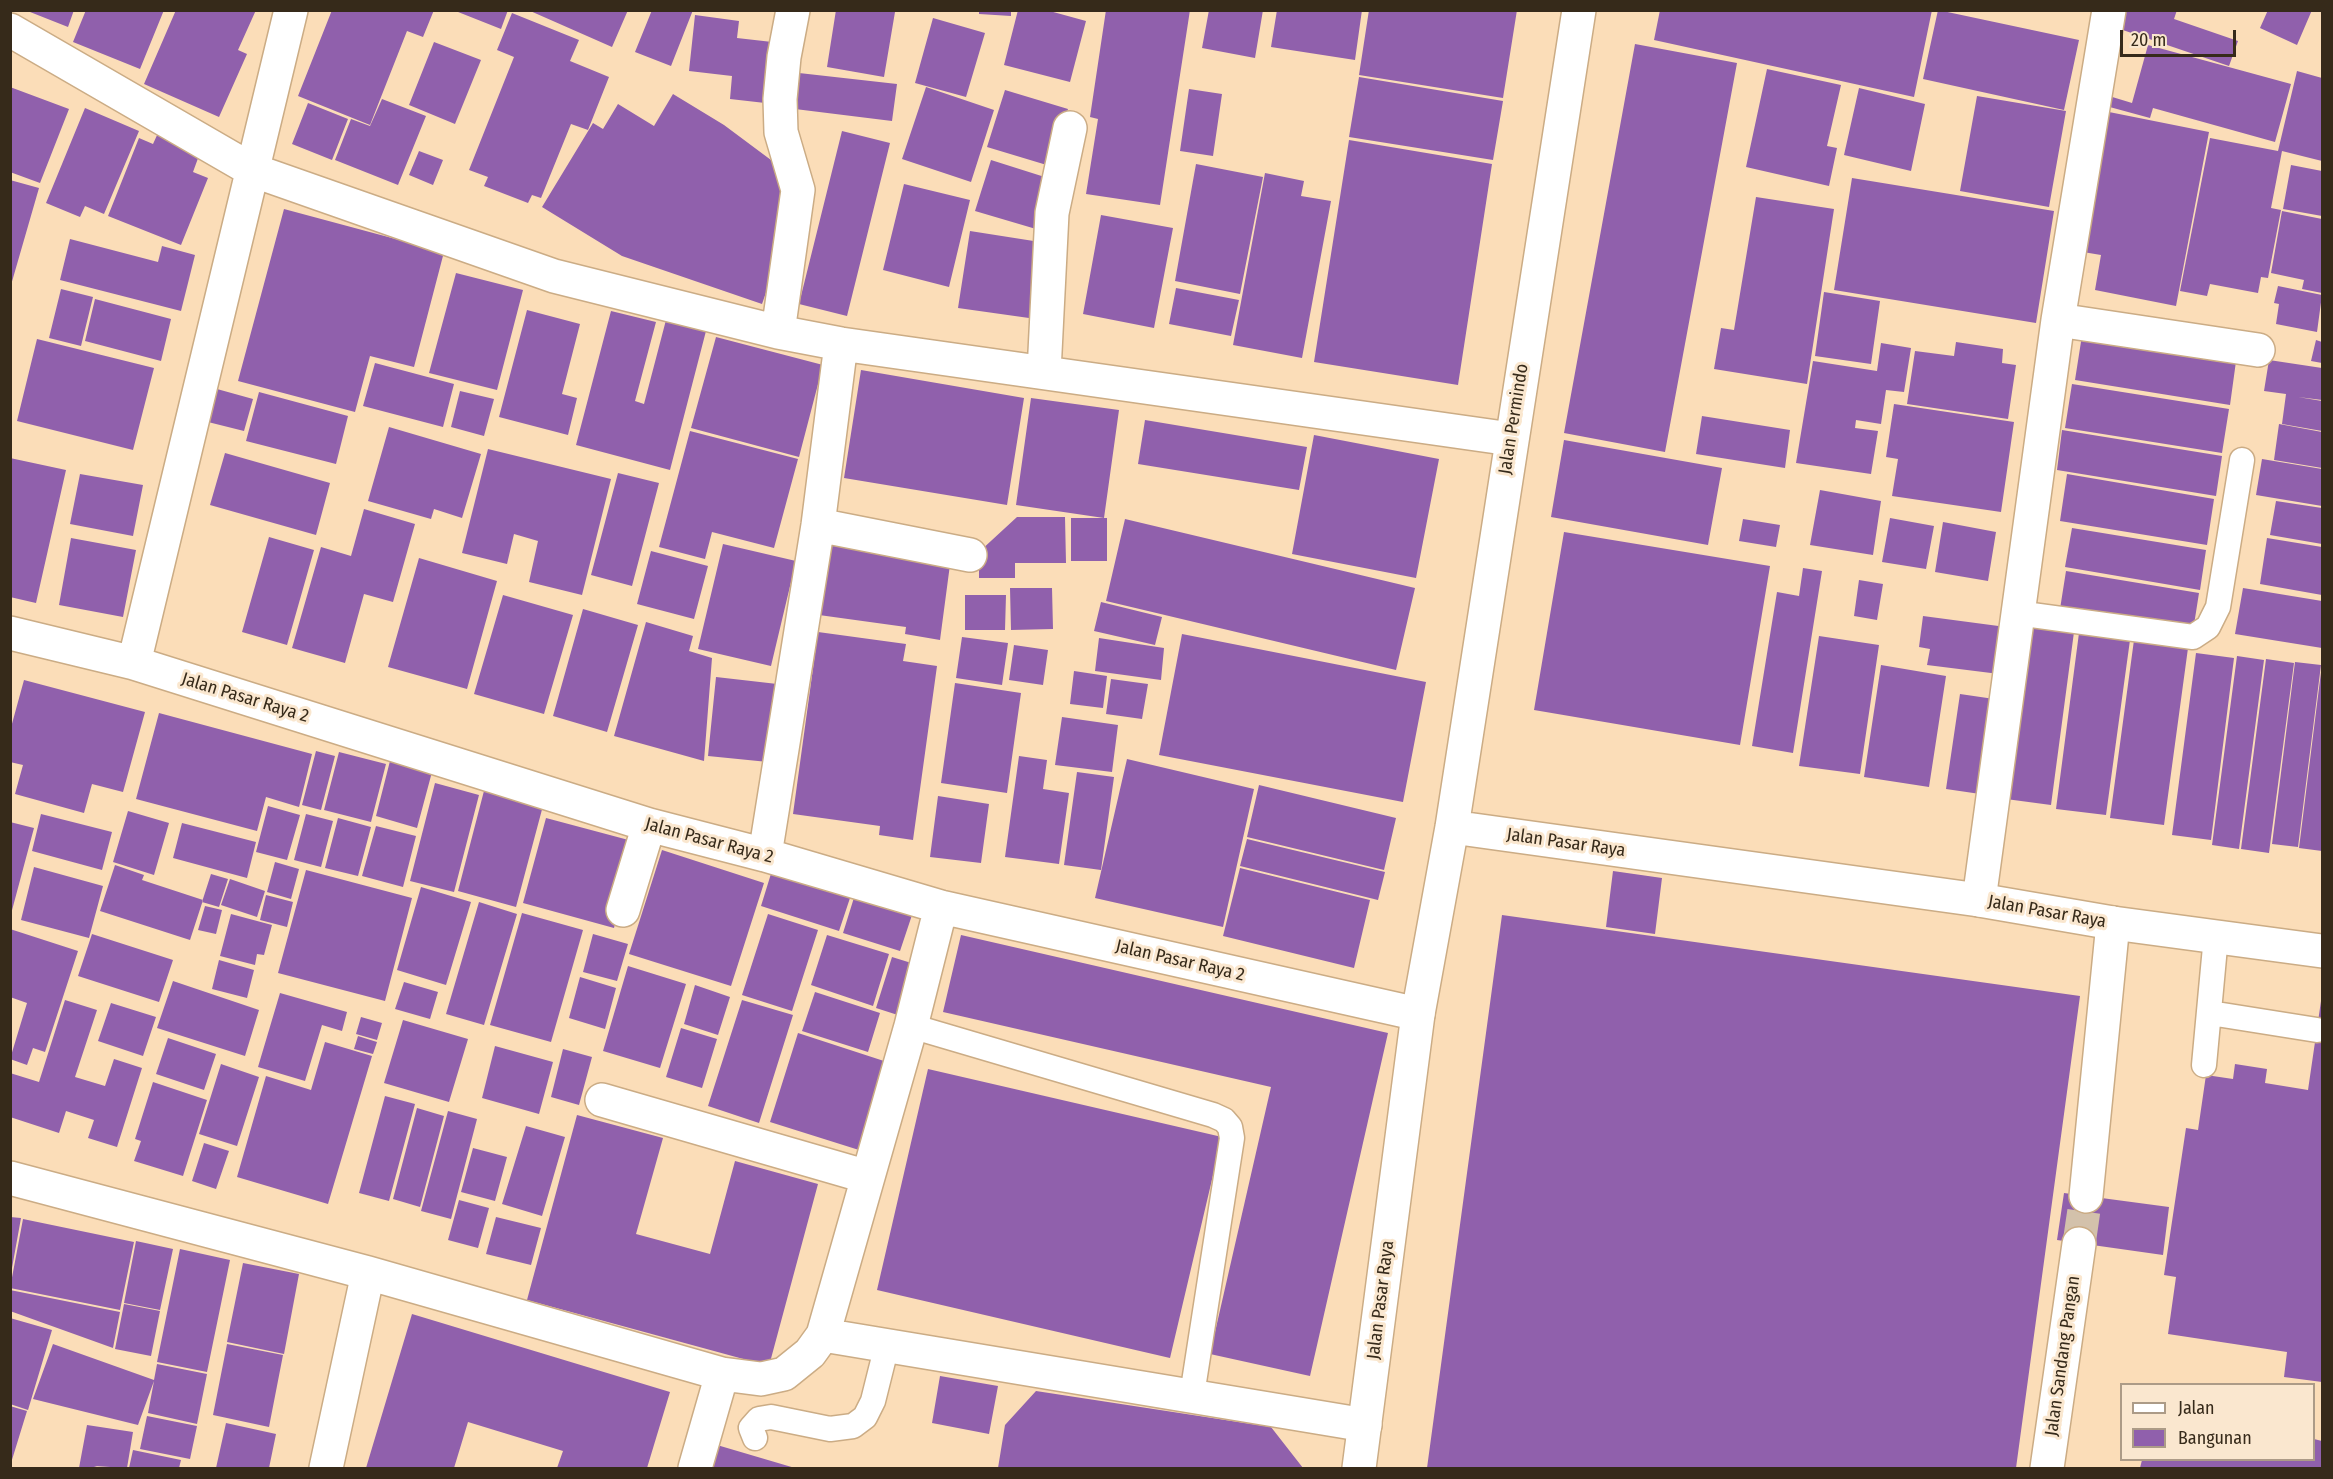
<!DOCTYPE html>
<style>
body{margin:0}
#map{position:relative;width:2333px;height:1479px;overflow:hidden;background:#fae7cf;font-family:"Fira Sans Condensed",sans-serif}
canvas{display:block}
.frame{position:absolute;inset:0;border:12px solid #362a1a;pointer-events:none}
.legend{position:absolute;left:2120px;top:1383px;width:195px;height:78px;box-sizing:border-box;background:#fae7cf;border:2px solid #ac9b87;margin:0;padding:8px 10px;list-style:none;font-size:18px;color:#362a1a}
.legend li{display:flex;align-items:center;gap:12px;height:30px}
.legend b{width:30px;border:2px solid #ac9b87}
.scale{position:absolute;left:2120px;top:30px;width:116px;height:27px;box-sizing:border-box;border:3px solid #362a1a;border-top:0;padding-left:8px;font-size:18px;line-height:21px;white-space:nowrap;color:#362a1a;-webkit-text-stroke:4px #fae7cf;paint-order:stroke}
</style>
<div id="map">
<canvas width="2333" height="1479"></canvas>
<div class="frame"></div>
<ul class="legend">
<li><b style="height:8px;background:#fff"></b>Jalan</li>
<li><b style="height:16px;background:#9060ac"></b>Bangunan</li>
</ul>
<div class="scale">20 m</div>
</div>
<script>
const ctx = document.querySelector('canvas').getContext('2d');
ctx.lineJoin = 'round';
function fill(path, color) { ctx.fillStyle = color; ctx.fill(path, 'evenodd'); }
const poly = rows => new Path2D(rows.map(r => 'M' + r).join(''));
function stroke(path, color, width, dash) { ctx.strokeStyle = color; ctx.lineWidth = width; ctx.lineCap = dash ? 'butt' : 'round'; ctx.setLineDash(dash || []); ctx.stroke(path); }
function write(font, color, halo, rows, align = 'center') {
  ctx.font = font + ' "Fira Sans Condensed",sans-serif'; ctx.lineWidth = 6; ctx.setLineDash([]); ctx.textBaseline = 'middle'; ctx.strokeStyle = halo; ctx.fillStyle = color; for (const [text, x, y, turn = 0] of rows) {
    ctx.save(); ctx.translate(x, y); ctx.rotate((+turn || 0) * Math.PI / 180); ctx.textAlign = isNaN(turn) ? turn : align; if (halo) ctx.strokeText(text, 0, 0); ctx.fillText(text, 0, 0); ctx.restore();
  }
}
const built = poly([
 [10,11,2322,11,2322,1468,11,1468],
 [2122,1384,2314,1384,2314,1460,2122,1460]
]);
const building = poly([
 [25,10,74,10,68,27],
 [86,10,164,10,140,69,73,42],
 [176,10,256,10,238,50,247,54,219,117,144,84],
 [332,10,434,10,423,37,407,31,370,125,298,96],
 [453,10,508,10,501,29],
 [528,10,628,10,612,47],
 [652,10,693,10,671,66,635,52],
 [836,10,895,12,884,77,827,67],
 [979,10,1011,10,1011,16,979,14],
 [1018,10,1046,10,1086,21,1070,82,1004,65],
 [1106,10,1190,10,1160,205,1086,194,1098,119,1090,117],
 [1209,10,1263,10,1255,58,1202,48],
 [1277,10,1362,10,1355,60,1271,47],
 [1369,10,1517,10,1503,98,1359,75],
 [1660,10,1932,10,1914,97,1654,40],
 [1938,10,2079,40,2064,110,1923,79],
 [2113,10,2177,10,2174,19,2238,41,2229,66,2108,25],
 [2268,10,2312,10,2297,45,2260,28],
 [512,13,579,40,570,61,609,77,588,130,571,124,541,198,532,195,528,203,484,186,488,177,469,170,514,57,497,50],
 [695,15,739,21,737,38,781,43,774,104,730,99,732,76,689,71],
 [933,18,985,33,966,97,915,83],
 [434,42,481,60,455,124,409,105],
 [1635,44,1737,63,1665,452,1564,433],
 [2148,45,2291,84,2275,142,2153,108,2150,118,2106,106,2109,96,2132,103],
 [1767,69,1841,85,1827,146,1837,148,1829,186,1746,167],
 [2297,71,2322,78,2322,161,2282,151,2271,208,2281,210,2268,278,2261,277,2258,293,2210,284,2207,296,2180,291,2210,138,2278,151],
 [799,73,897,84,892,121,795,109],
 [1359,77,1503,101,1493,160,1349,137],
 [10,87,69,109,40,183,10,172],
 [926,87,994,110,971,182,902,159],
 [1859,88,1925,104,1911,171,1844,155],
 [1189,89,1222,94,1213,156,1180,151],
 [1005,90,1068,109,1050,166,987,147],
 [673,94,724,125,775,163,791,187,787,232,762,304,622,256,542,207,593,123,603,129,618,104,654,126],
 [1977,96,2066,111,2049,207,1960,191],
 [382,99,426,116,398,185,335,160,351,119,370,126],
 [308,103,348,119,332,160,292,144],
 [85,108,139,131,104,214,85,206,80,217,46,203],
 [2109,112,2209,132,2176,306,2095,290,2101,255,2083,252],
 [842,131,890,143,847,316,799,304],
 [158,133,201,150,193,172,208,178,181,245,108,216,139,138,153,144],
 [1349,140,1492,164,1458,385,1314,362],
 [419,151,443,160,433,185,409,175],
 [991,160,1051,179,1036,229,975,211],
 [1196,164,1263,177,1240,294,1175,281],
 [2291,165,2322,171,2322,216,2283,209],
 [1265,173,1304,181,1301,196,1331,201,1302,358,1233,345],
 [1852,178,2054,211,2036,323,1834,290],
 [10,180,39,188,11,285,10,285],
 [904,184,970,200,949,287,883,270],
 [1756,197,1834,209,1807,384,1714,369,1721,328,1734,330],
 [284,209,444,252,414,367,370,356,355,412,238,381],
 [2282,211,2322,219,2322,293,2302,289,2304,280,2271,273],
 [1101,215,1173,228,1154,328,1083,314],
 [970,231,1040,242,1029,318,958,308],
 [70,239,158,262,162,246,195,255,181,311,60,280],
 [456,273,523,290,497,390,429,373],
 [2278,286,2322,295,2317,332,2276,324,2279,304,2274,303],
 [1176,288,1239,300,1231,336,1169,324],
 [61,289,93,297,81,346,49,338],
 [1824,292,1880,301,1871,364,1815,356],
 [95,299,171,319,161,361,85,341],
 [527,310,580,324,562,394,577,398,568,435,499,417],
 [611,311,656,322,635,401,644,404,666,320,706,331,670,470,576,445],
 [2083,329,2237,354,2230,405,2075,380],
 [716,337,823,365,799,457,691,428],
 [37,339,154,368,133,450,17,421],
 [2316,340,2322,342,2322,363,2311,361],
 [1956,342,2003,349,2002,363,2016,365,2008,419,1907,404,1915,351,1954,356],
 [1881,343,1911,348,1904,392,1886,390,1881,424,1856,420,1855,428,1878,431,1871,474,1796,463,1813,361,1877,371],
 [2269,360,2322,368,2322,400,2298,397,2322,401,2322,431,2282,424,2286,394,2264,391],
 [375,363,454,384,443,427,363,406],
 [861,370,1024,398,1007,505,844,478],
 [2072,384,2229,409,2222,453,2065,428],
 [217,389,253,399,244,431,208,422],
 [460,391,494,399,484,436,451,427],
 [259,392,348,416,336,464,246,441],
 [1031,398,1119,410,1104,518,1016,505],
 [1894,404,2014,422,2001,512,1892,496,1898,459,1886,457],
 [1702,416,1790,430,1785,468,1696,454],
 [1145,420,1307,447,1299,490,1138,464],
 [2279,424,2322,432,2322,468,2274,460],
 [389,427,481,454,462,518,434,509,431,519,368,501],
 [2062,430,2222,456,2216,496,2057,470],
 [690,431,798,459,774,548,712,532,705,559,659,547],
 [1314,435,1439,459,1416,578,1292,554],
 [1564,440,1722,468,1708,545,1551,517],
 [488,449,611,479,582,595,529,582,538,541,514,534,507,564,462,553],
 [225,453,330,483,316,535,210,505],
 [10,458,66,470,36,603,10,597],
 [2262,459,2322,469,2322,506,2256,495],
 [618,473,659,483,632,586,591,575],
 [80,474,143,485,133,536,70,524],
 [2067,474,2214,499,2207,545,2060,521],
 [1820,490,1881,501,1873,555,1810,545],
 [2276,501,2322,508,2322,544,2270,535],
 [364,509,415,524,393,602,364,594,345,663,292,648,321,547,351,556],
 [1017,517,1065,517,1066,563,1015,563,1015,578,979,578,979,552],
 [1071,518,1107,518,1107,561,1071,561],
 [1890,518,1934,526,1926,569,1882,562],
 [1125,519,1415,588,1396,670,1106,601],
 [1743,519,1780,525,1776,547,1739,541],
 [1943,522,1996,532,1988,581,1935,572],
 [2072,528,2206,550,2200,590,2065,567],
 [1564,532,1770,566,1740,745,1534,710],
 [269,537,314,550,287,645,242,632],
 [71,538,136,550,123,617,59,605],
 [2267,538,2322,547,2322,595,2260,584],
 [829,540,951,557,940,640,905,634,906,627,819,615],
 [723,544,796,561,771,666,698,649],
 [651,551,708,566,694,619,637,604],
 [419,558,497,581,467,689,388,667],
 [1803,568,1822,571,1793,753,1752,746,1777,592,1799,596],
 [2066,571,2199,593,2193,631,2060,609],
 [1859,580,1883,584,1877,620,1854,616],
 [1010,588,1052,588,1053,629,1011,630],
 [2243,588,2322,601,2322,648,2235,634],
 [503,595,573,615,544,714,474,694],
 [965,595,1006,595,1005,630,965,630],
 [1101,602,1162,617,1155,645,1094,631],
 [583,609,638,625,607,732,553,716],
 [1923,616,2006,627,1999,674,1927,665,1930,649,1919,647],
 [646,622,693,636,689,651,712,658,704,761,614,736],
 [2029,625,2074,632,2051,805,2006,799],
 [818,632,906,644,903,661,937,666,913,840,879,835,880,826,793,814],
 [2079,633,2130,640,2106,815,2056,809],
 [1182,634,1426,682,1403,802,1159,755],
 [1819,636,1879,645,1860,774,1799,766],
 [962,637,1008,643,1002,685,956,678],
 [1099,638,1164,648,1161,680,1095,671],
 [2134,640,2188,648,2164,825,2110,818],
 [1014,645,1048,650,1043,685,1009,680],
 [2196,653,2234,658,2211,840,2172,835],
 [2237,656,2264,660,2239,849,2212,845],
 [2266,659,2294,663,2269,853,2241,849],
 [2295,662,2321,665,2298,847,2272,844],
 [1881,665,1946,676,1929,787,1864,777],
 [1074,671,1107,676,1103,708,1070,704],
 [2321,672,2322,672,2322,851,2299,848],
 [716,677,786,685,778,763,708,756],
 [1111,679,1148,684,1142,719,1106,714],
 [24,680,145,712,123,792,92,784,84,813,15,794,23,765,10,762,10,731],
 [955,683,1021,693,1007,793,941,783],
 [1960,694,2001,700,1987,795,1946,789],
 [159,713,312,754,299,807,266,797,257,831,136,799],
 [1062,717,1118,725,1112,772,1055,765],
 [316,751,335,756,321,810,302,805],
 [339,752,386,764,371,822,324,810],
 [1019,756,1047,760,1043,789,1069,793,1059,864,1005,857],
 [1127,759,1254,789,1223,927,1095,898],
 [390,761,432,772,417,828,376,816],
 [1077,772,1114,777,1101,870,1064,865],
 [435,783,479,795,454,892,410,881],
 [1259,785,1396,818,1384,870,1247,837],
 [485,787,544,802,516,907,458,891],
 [938,796,989,804,981,863,930,857],
 [268,806,300,815,287,860,256,852],
 [128,811,169,823,154,875,113,862],
 [41,814,112,832,102,870,32,851],
 [306,814,333,821,321,867,294,860],
 [338,818,371,827,358,876,325,868],
 [546,818,636,842,614,928,523,903],
 [10,822,34,828,11,914,10,914],
 [182,823,256,842,247,878,173,858],
 [376,826,416,836,403,887,362,876],
 [1247,839,1385,872,1378,900,1240,866],
 [662,850,764,883,731,986,629,954],
 [275,862,299,869,291,899,267,892],
 [774,864,853,889,839,931,761,906],
 [115,865,144,875,142,880,203,900,190,940,100,911],
 [34,867,103,886,89,938,21,920],
 [1240,868,1370,900,1354,968,1223,936],
 [306,870,412,898,385,1001,278,973],
 [1613,871,1662,878,1655,934,1606,927],
 [211,874,228,879,219,907,202,902],
 [230,879,265,891,257,917,221,905],
 [421,887,471,902,446,985,397,970],
 [857,888,915,906,900,951,843,933],
 [266,895,293,902,287,927,260,920],
 [479,902,517,914,484,1025,446,1014],
 [205,906,222,910,216,934,198,930],
 [522,913,583,930,551,1042,490,1025],
 [231,914,272,925,264,955,257,954,255,965,220,956],
 [768,914,818,930,792,1011,742,995],
 [1502,915,2080,996,2016,1468,1427,1468],
 [10,929,78,951,45,1052,33,1048,27,1065,10,1059,27,1003,10,997],
 [92,934,173,960,159,1002,78,976],
 [593,934,628,944,617,981,583,972],
 [827,935,889,954,873,1006,811,985],
 [961,935,1388,1033,1310,1376,1210,1354,1271,1087,943,1012],
 [892,957,921,966,904,1017,876,1008],
 [219,960,254,970,247,998,212,989],
 [628,966,686,984,660,1068,603,1051],
 [580,977,616,988,605,1029,569,1018],
 [173,981,259,1010,245,1056,157,1028],
 [404,982,438,992,430,1019,395,1009],
 [695,985,730,997,718,1035,684,1024],
 [815,992,880,1013,868,1052,802,1031],
 [280,993,347,1012,342,1031,322,1025,305,1081,258,1067],
 [65,1000,97,1010,75,1077,105,1086,114,1059,142,1068,117,1147,88,1138,94,1120,66,1111,59,1133,10,1117,10,1073,39,1082],
 [742,1000,793,1015,759,1123,708,1106],
 [2321,1001,2322,1001,2322,1382,2284,1377,2287,1352,2168,1334,2176,1277,2164,1275,2186,1128,2198,1130,2206,1075,2233,1079,2235,1064,2267,1069,2265,1083,2308,1090],
 [111,1003,156,1017,143,1056,98,1041],
 [361,1017,382,1023,377,1040,356,1034],
 [403,1020,468,1039,449,1102,384,1083],
 [681,1028,717,1039,702,1088,666,1077],
 [798,1033,887,1062,859,1150,770,1122],
 [358,1036,377,1042,373,1054,354,1049],
 [168,1038,216,1054,204,1090,156,1074],
 [325,1042,372,1056,328,1204,237,1177,266,1076,311,1090],
 [495,1046,553,1062,539,1114,482,1098],
 [563,1049,592,1057,579,1105,551,1097],
 [221,1064,259,1077,237,1146,199,1134],
 [928,1069,1222,1137,1170,1358,877,1290],
 [153,1082,207,1100,183,1176,134,1161,141,1141,135,1139],
 [385,1096,415,1104,389,1201,359,1193],
 [417,1108,444,1116,420,1207,393,1199],
 [448,1111,477,1119,451,1219,421,1211],
 [577,1115,663,1138,636,1234,710,1254,735,1161,818,1184,769,1366,527,1300],
 [526,1126,565,1137,542,1216,502,1204],
 [204,1143,229,1151,216,1189,192,1181],
 [473,1148,507,1157,495,1201,461,1192],
 [2064,1193,2169,1207,2163,1255,2057,1240],
 [459,1200,489,1208,478,1248,448,1240],
 [10,1217,21,1218,12,1268,10,1268],
 [496,1217,541,1228,531,1265,486,1254],
 [23,1219,134,1242,120,1310,10,1288],
 [136,1241,173,1249,160,1310,124,1303],
 [180,1249,230,1260,207,1372,157,1362],
 [243,1263,299,1274,284,1354,227,1342],
 [10,1290,120,1312,113,1348,10,1311],
 [124,1304,160,1311,151,1356,115,1349],
 [412,1314,670,1392,647,1468,557,1468,563,1451,468,1422,454,1468,366,1468],
 [10,1318,52,1330,28,1410,10,1404],
 [53,1344,154,1380,157,1364,207,1374,197,1424,148,1413,154,1381,138,1425,33,1399],
 [227,1344,283,1355,269,1427,213,1415],
 [940,1376,998,1386,989,1434,932,1423],
 [1036,1391,1271,1427,1303,1468,998,1468,1005,1425],
 [10,1406,27,1411,11,1463,10,1463],
 [147,1416,197,1426,190,1459,140,1449],
 [226,1423,276,1434,269,1468,216,1468],
 [87,1425,133,1432,127,1468,94,1466,100,1468,79,1468],
 [2314,1439,2322,1441,2322,1468,2140,1468,2142,1460,2314,1460],
 [717,1445,795,1468,710,1468],
 [133,1450,181,1460,179,1468,129,1468]
]);
const streetTunnel = poly([
 [2079,1244,2086,1196]
]);
const lane = poly([
 [2017,613,2193,637,2208,627,2218,607,2242,460],
 [2210,1013,2317,1030],
 [911,1026,1213,1115,1224,1120,1230,1127,1232,1138,1192,1395],
 [2204,1065,2216,936],
 [755,1438,751,1428,759,1419,771,1417,830,1429,853,1426,865,1417,873,1401,887,1345]
]);
const street = poly([
 [10,30,252,170,554,276,778,332,841,344,1511,439],
 [2058,320,2258,350],
 [778,332,798,190,781,132,780,99,784,57,793,10],
 [1044,372,1052,213,1070,128],
 [818,525,970,555],
 [10,633,134,663,649,825,765,855,941,907,1418,1014],
 [134,663,291,10],
 [765,855,818,525,841,344],
 [1979,900,2058,320,2109,10],
 [623,910,649,825],
 [602,1100,868,1177],
 [10,1178,368,1273,722,1374,761,1379,784,1374,810,1353,823,1335,911,1026,941,907],
 [2086,1196,2113,923],
 [823,1335,1365,1425],
 [326,1468,368,1273],
 [695,1468,722,1374],
 [2047,1468,2079,1244]
]);
const secondary = poly([
 [1452,827,1979,900,2113,923,2322,951],
 [1359,1468,1418,1014,1452,827,1579,10]
]);
const streetNames = [
 ["Jalan Permindo",1514,419,-81],
 ["Jalan Pasar Raya 2",245,698,17],
 ["Jalan Pasar Raya 2",709,841,15],
 ["Jalan Pasar Raya",1566,843,8],
 ["Jalan Pasar Raya",2047,912,10],
 ["Jalan Pasar Raya 2",1180,961,13],
 ["Jalan Pasar Raya",1381,1300,-83],
 ["Jalan Sandang Pangan",2063,1356,-82]
];
fill(built, '#fbddb8');
fill(building, '#9060ac');
stroke(streetTunnel, '#d3c1ab', 33, [33, 16]);
stroke(lane, '#cbac85', 27);
stroke(street, '#cbac85', 36);
stroke(secondary, '#cbac85', 36);
stroke(lane, '#fff', 24);
stroke(street, '#fff', 33);
stroke(secondary, '#fff', 33);
write('18px', '#362a1a', '#fae7cf', streetNames);
</script>
